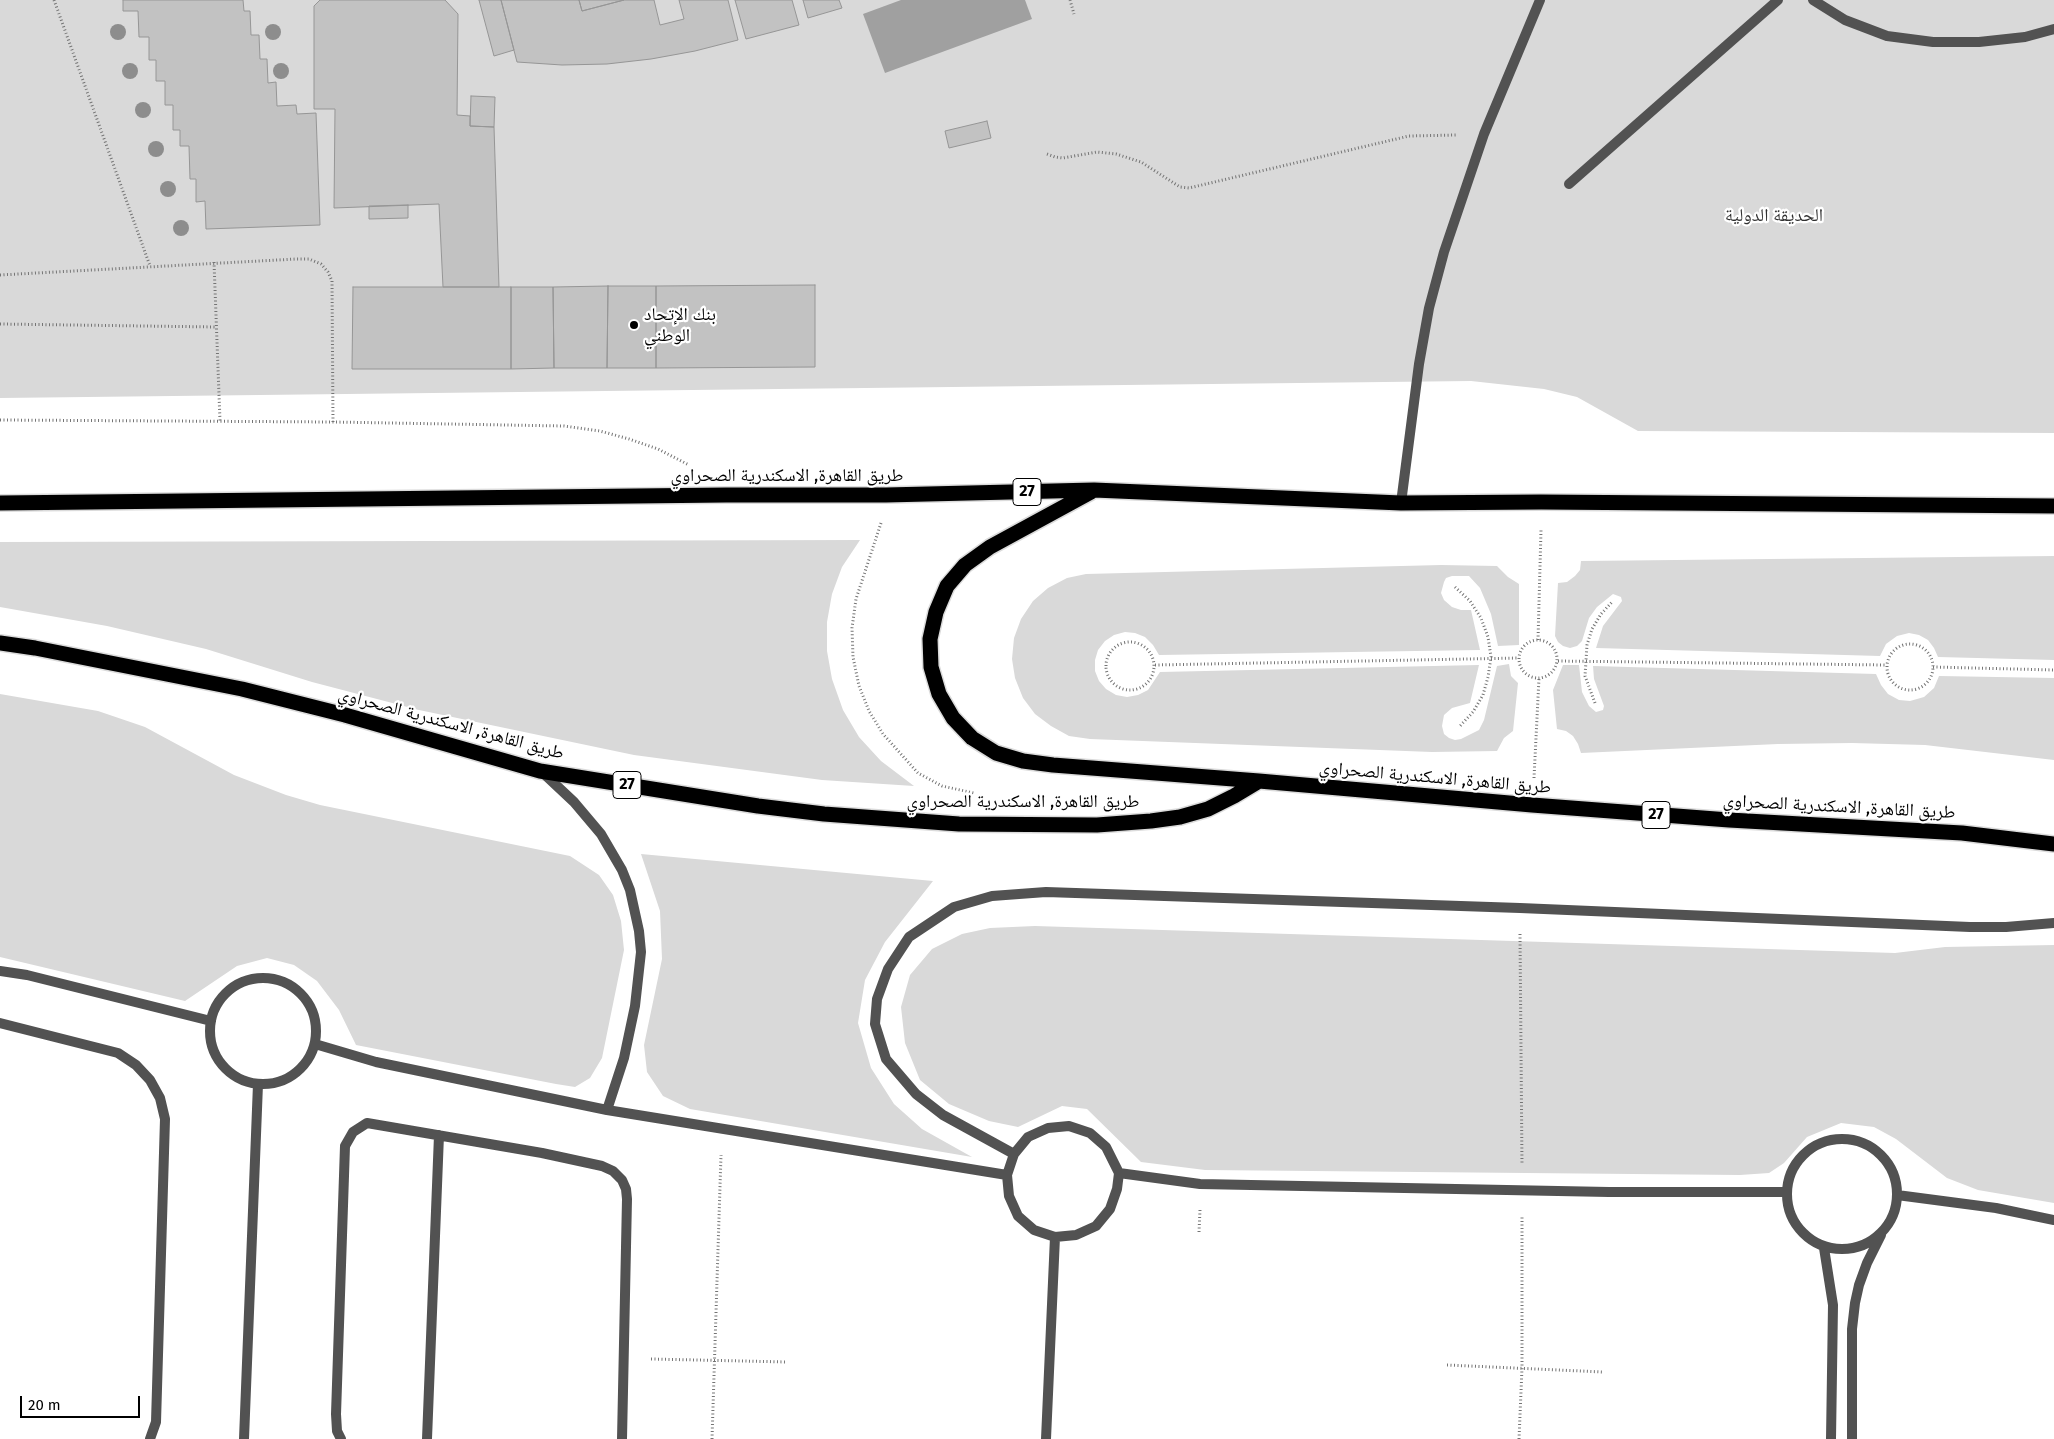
<!DOCTYPE html>
<meta charset="utf-8">
<style>
body{margin:0}
#map{position:relative;width:2054px;height:1439px;overflow:hidden;background:#fff;font-family:"Fira Sans",sans-serif}
canvas{display:block}
.scale{position:absolute;left:20px;top:1396px;width:120px;height:22px;box-sizing:border-box;border:2px solid #000;border-top:0;padding-left:6px;font-size:15px;line-height:18px;white-space:nowrap;color:#000;-webkit-text-stroke:4px #fff;paint-order:stroke}
</style>
<div id="map">
<canvas width="2054" height="1439"></canvas>
<div class="scale">20 m</div>
</div>
<script>
const ctx = document.querySelector('canvas').getContext('2d');
ctx.lineJoin = 'round';
function fill(path, color) { ctx.fillStyle = color; ctx.fill(path, 'evenodd'); }
const poly = rows => new Path2D(rows.map(r => 'M' + r).join(''));
function stroke(path, color, width, dash) { ctx.strokeStyle = color; ctx.lineWidth = width; ctx.lineCap = dash ? 'butt' : 'round'; ctx.setLineDash(dash || []); ctx.stroke(path); }
function write(font, color, halo, rows, align = 'center') {
  ctx.font = font + ' "Fira Sans","Noto Naskh Arabic",sans-serif'; ctx.lineWidth = 4.5; ctx.setLineDash([]); ctx.textBaseline = 'middle'; ctx.strokeStyle = halo; ctx.fillStyle = color; for (const [text, x, y, turn = 0] of rows) {
    ctx.save(); ctx.translate(x, y); ctx.rotate((+turn || 0) * Math.PI / 180); ctx.textAlign = isNaN(turn) ? turn : align; if (halo) ctx.strokeText(text, 0, 0); ctx.fillText(text, 0, 0); ctx.restore();
  }
}
const green = poly([
 [0,0,2054,0,2054,433,1638,431,1577,397,1544,389,1471,381,0,398],
 [860,540,842,567,832,594,827,622,827,651,832,679,843,710,859,737,881,761,914,786,822,780,634,755,419,710,312,682,206,649,107,626,0,607,0,542],
 [2054,556,2054,660,1938,657,1934,648,1928,640,1919,635,1909,633,1897,636,1886,644,1880,656,1596,648,1603,626,1622,601,1621,597,1613,594,1597,607,1589,618,1582,641,1577,646,1570,648,1563,646,1558,642,1555,636,1558,583,1567,582,1575,576,1580,570,1581,561],
 [1441,565,1497,566,1508,577,1519,584,1519,645,1498,646,1491,614,1480,588,1469,576,1452,576,1446,578,1444,582,1441,593,1444,600,1452,607,1461,610,1471,610,1480,650,1159,655,1153,645,1145,637,1135,633,1125,632,1114,635,1105,641,1098,650,1095,660,1095,671,1099,681,1106,689,1116,695,1127,697,1138,695,1148,690,1160,672,1479,665,1470,703,1452,708,1444,715,1442,726,1444,734,1449,738,1455,740,1461,739,1479,730,1484,720,1497,666,1509,664,1511,676,1518,683,1513,731,1504,738,1497,751,1432,752,1090,739,1069,736,1051,726,1035,714,1023,698,1015,678,1012,659,1014,638,1021,619,1033,601,1048,588,1067,578,1086,574],
 [1563,665,1579,665,1582,692,1589,706,1596,712,1603,710,1604,706,1594,679,1593,666,1876,674,1881,685,1888,694,1899,700,1910,701,1924,697,1934,688,1939,676,2054,678,2054,760,1925,745,1852,743,1778,744,1581,753,1578,744,1573,736,1566,731,1557,729,1553,690],
 [0,694,98,711,145,727,234,775,286,795,320,805,570,856,599,875,613,895,621,921,624,950,602,1058,590,1078,575,1087,556,1084,356,1045,339,1010,317,981,294,965,267,958,237,966,185,1001,0,957],
 [641,854,933,881,885,942,865,980,858,1023,871,1068,894,1104,922,1129,972,1157,690,1109,663,1096,647,1072,644,1045,662,959,660,911],
 [1035,926,1895,953,1945,947,2054,945,2054,1203,1978,1190,1947,1178,1896,1139,1874,1127,1841,1123,1807,1137,1784,1163,1769,1173,1740,1175,1205,1170,1141,1162,1087,1109,1062,1106,1018,1127,989,1121,949,1104,920,1080,905,1043,901,1007,910,975,932,949,962,934,990,928]
]);
const water = poly([
 [901,0,1025,0,1032,19,885,73,863,14]
]);
const building = poly([
 [123,0,243,0,244,11,250,11,251,35,259,35,260,59,267,59,268,83,276,82,277,106,296,105,297,114,316,113,320,225,206,229,205,201,196,202,196,179,190,179,189,146,180,146,180,130,173,130,173,105,165,105,165,81,156,81,156,60,149,60,149,37,139,37,138,11,123,11,123,0],
 [320,0,445,0,458,14,457,115,470,116,470,126,494,127,499,287,443,287,439,204,334,208,335,109,314,109,314,6,320,0],
 [479,0,501,0,514,50,494,56,479,0],
 [501,0,579,0,582,11,624,0,654,0,660,25,684,19,679,0,728,0,738,40,695,51,651,59,607,64,562,65,517,62,501,0],
 [579,0,624,0,582,11,579,0],
 [735,0,792,0,799,25,746,39,735,0],
 [803,0,839,0,842,8,808,18,803,0],
 [471,96,495,97,494,127,470,126,471,96],
 [987,121,991,138,949,148,945,131,987,121],
 [408,205,408,218,369,219,369,206,408,205],
 [815,285,815,367,656,368,656,286,815,285],
 [608,286,607,368,554,368,553,287,608,286],
 [608,286,656,286,656,368,607,368,608,286],
 [353,287,511,287,511,369,352,369,353,287],
 [511,287,553,287,554,368,511,369,511,287]
]);
const path = poly([
 [54,0,150,266],
 [1070,0,1074,14],
 [1047,154,1055,157,1063,158,1097,152,1116,154,1141,162,1180,187,1189,188,1409,136,1456,135],
 [214,262,220,421],
 [0,275,296,259,309,259,321,264,328,272,332,281,333,422],
 [0,324,216,327],
 [0,420,333,422,564,426,600,431,629,439,658,449,689,465],
 [881,523,856,599,852,628,853,657,859,686,869,711,883,734,918,773,942,786,974,793],
 [1455,587,1470,601,1481,618,1488,637,1491,657,1488,677,1483,695,1473,712,1460,726],
 [1538,640,1541,530],
 '1519 659a19 19 0 1 1 38 0a19 19 0 1 1-38 0Z',
 '1106 666a24 24 0 1 1 48 0a24 24 0 1 1-48 0Z',
 '1887 667a23 23 0 1 1 46 0a23 23 0 1 1-46 0Z',
 [1558,661,1886,665],
 [1155,665,1519,658],
 [1933,667,2054,670],
 [1595,703,1585,676,1587,645,1592,629,1601,614,1612,602],
 [1534,778,1539,678],
 [1520,934,1522,1165],
 [1199,1232,1200,1210],
 [651,1359,787,1362],
 [1447,1365,1603,1372],
 [712,1439,721,1155],
 [1519,1439,1522,1368,1522,1216]
]);
const lane = poly([
 [1813,0,1845,20,1887,36,1933,42,1979,42,2025,37,2054,29],
 [1569,184,1778,0],
 [1401,503,1419,364,1429,308,1444,252,1484,134,1540,0],
 [541,771,574,802,601,834,622,870,630,890,639,931,641,952,635,1006,624,1058,607,1110],
 [0,971,27,975,211,1021],
 '210 1031a53 53 0 1 1 106 0a53 53 0 1 1-106 0Z',
 [0,1023,118,1053,136,1065,150,1080,160,1098,165,1119,156,1422,150,1439],
 [315,1044,376,1062,607,1110,1007,1175],
 [1069,1126,1090,1133,1106,1147,1119,1173,1117,1189,1110,1209,1096,1226,1076,1235,1055,1237,1034,1230,1018,1216,1009,1196,1007,1175,1014,1154,1028,1137,1048,1128,1069,1126],
 '1787 1194a55 55 0 1 1 110 0a55 55 0 1 1-110 0Z',
 [1014,1154,943,1115,916,1094,886,1059,875,1024,877,999,888,969,909,937,954,907,992,896,1046,892,1520,908,1970,927,2006,927,2054,923],
 [1119,1173,1200,1184,1609,1192,1786,1192],
 [1897,1195,1996,1208,2054,1220],
 [1824,1248,1833,1305,1831,1439],
 [244,1439,258,1084],
 [341,1439,337,1431,336,1414,345,1146,353,1132,367,1123,542,1153,602,1166,613,1171,622,1180,626,1189,627,1199,622,1439],
 [427,1439,439,1135],
 [1046,1439,1055,1237],
 [1852,1439,1852,1329,1855,1303,1859,1285,1867,1263,1881,1235]
]);
const highway = poly([
 [1091,492,990,547,965,565,947,586,936,612,930,639,931,667,939,694,953,718,972,738,996,753,1023,761,1053,765,1259,781,1532,805,1729,820,1962,833,2054,844],
 [0,503,726,495,886,495,1094,490,1401,503,1541,502,2054,506],
 [0,643,35,648,242,689,345,715,540,771,758,806,824,814,959,824,1097,825,1151,821,1180,817,1208,809,1234,796,1259,781]
]);
const trees = [
 [118,32],
 [273,32],
 [130,71],
 [281,71],
 [143,110],
 [156,149],
 [168,189],
 [181,228]
];
const markers = [
 [634,325,5,"#000"]
];
const shields = [
 [1027,492,28],
 [627,785,28],
 [1656,815,28]
];
const shieldNames = [
 ["27",1027,492],
 ["27",627,785],
 ["27",1656,815]
];
const parkNames = [
 ["الحديقة الدولية",1774,216]
];
const poiNames = [
 ["بنك الإتحاد",644,315],
 ["الوطني",644,336]
];
const streetNames = [
 ["طريق القاهرة, الاسكندرية الصحراوي",787,476],
 ["طريق القاهرة, الاسكندرية الصحراوي",451,724,15],
 ["طريق القاهرة, الاسكندرية الصحراوي",1435,778,5],
 ["طريق القاهرة, الاسكندرية الصحراوي",1023,802],
 ["طريق القاهرة, الاسكندرية الصحراوي",1839,807,3]
];
fill(green, '#d9d9d9');
fill(water, '#a0a0a0');
fill(building, '#c2c2c2');
stroke(building, '#969696', 1);
stroke(highway, '#dbdbdb', 18);
stroke(path, '#747474', 3, [1, 2.5]);
stroke(lane, '#525252', 10);
stroke(highway, '#000', 15);
ctx.fillStyle = '#8d8d8d';
for (const [x, y] of trees) { ctx.beginPath(); ctx.arc(x, y, 8, 0, 2 * Math.PI); ctx.fill(); }
for (const [x, y, r, color] of markers) { const dot = new Path2D(); dot.arc(x, y, r, 0, 2 * Math.PI); ctx.fillStyle = color; ctx.fill(dot); stroke(dot, '#fff', 2); }
for (const [x, y, w] of shields) { const box = new Path2D(); box.roundRect(x - w / 2, y - 13.5, w, 27, 4); ctx.fillStyle = '#fff'; ctx.fill(box); stroke(box, '#000', 1); }
write('bold 16px', '#000', null, shieldNames);
write('18px', '#303030', '#fff', parkNames);
write('18px', '#000', '#fff', poiNames, 'left');
write('18px', '#000', '#fff', streetNames);
</script>
